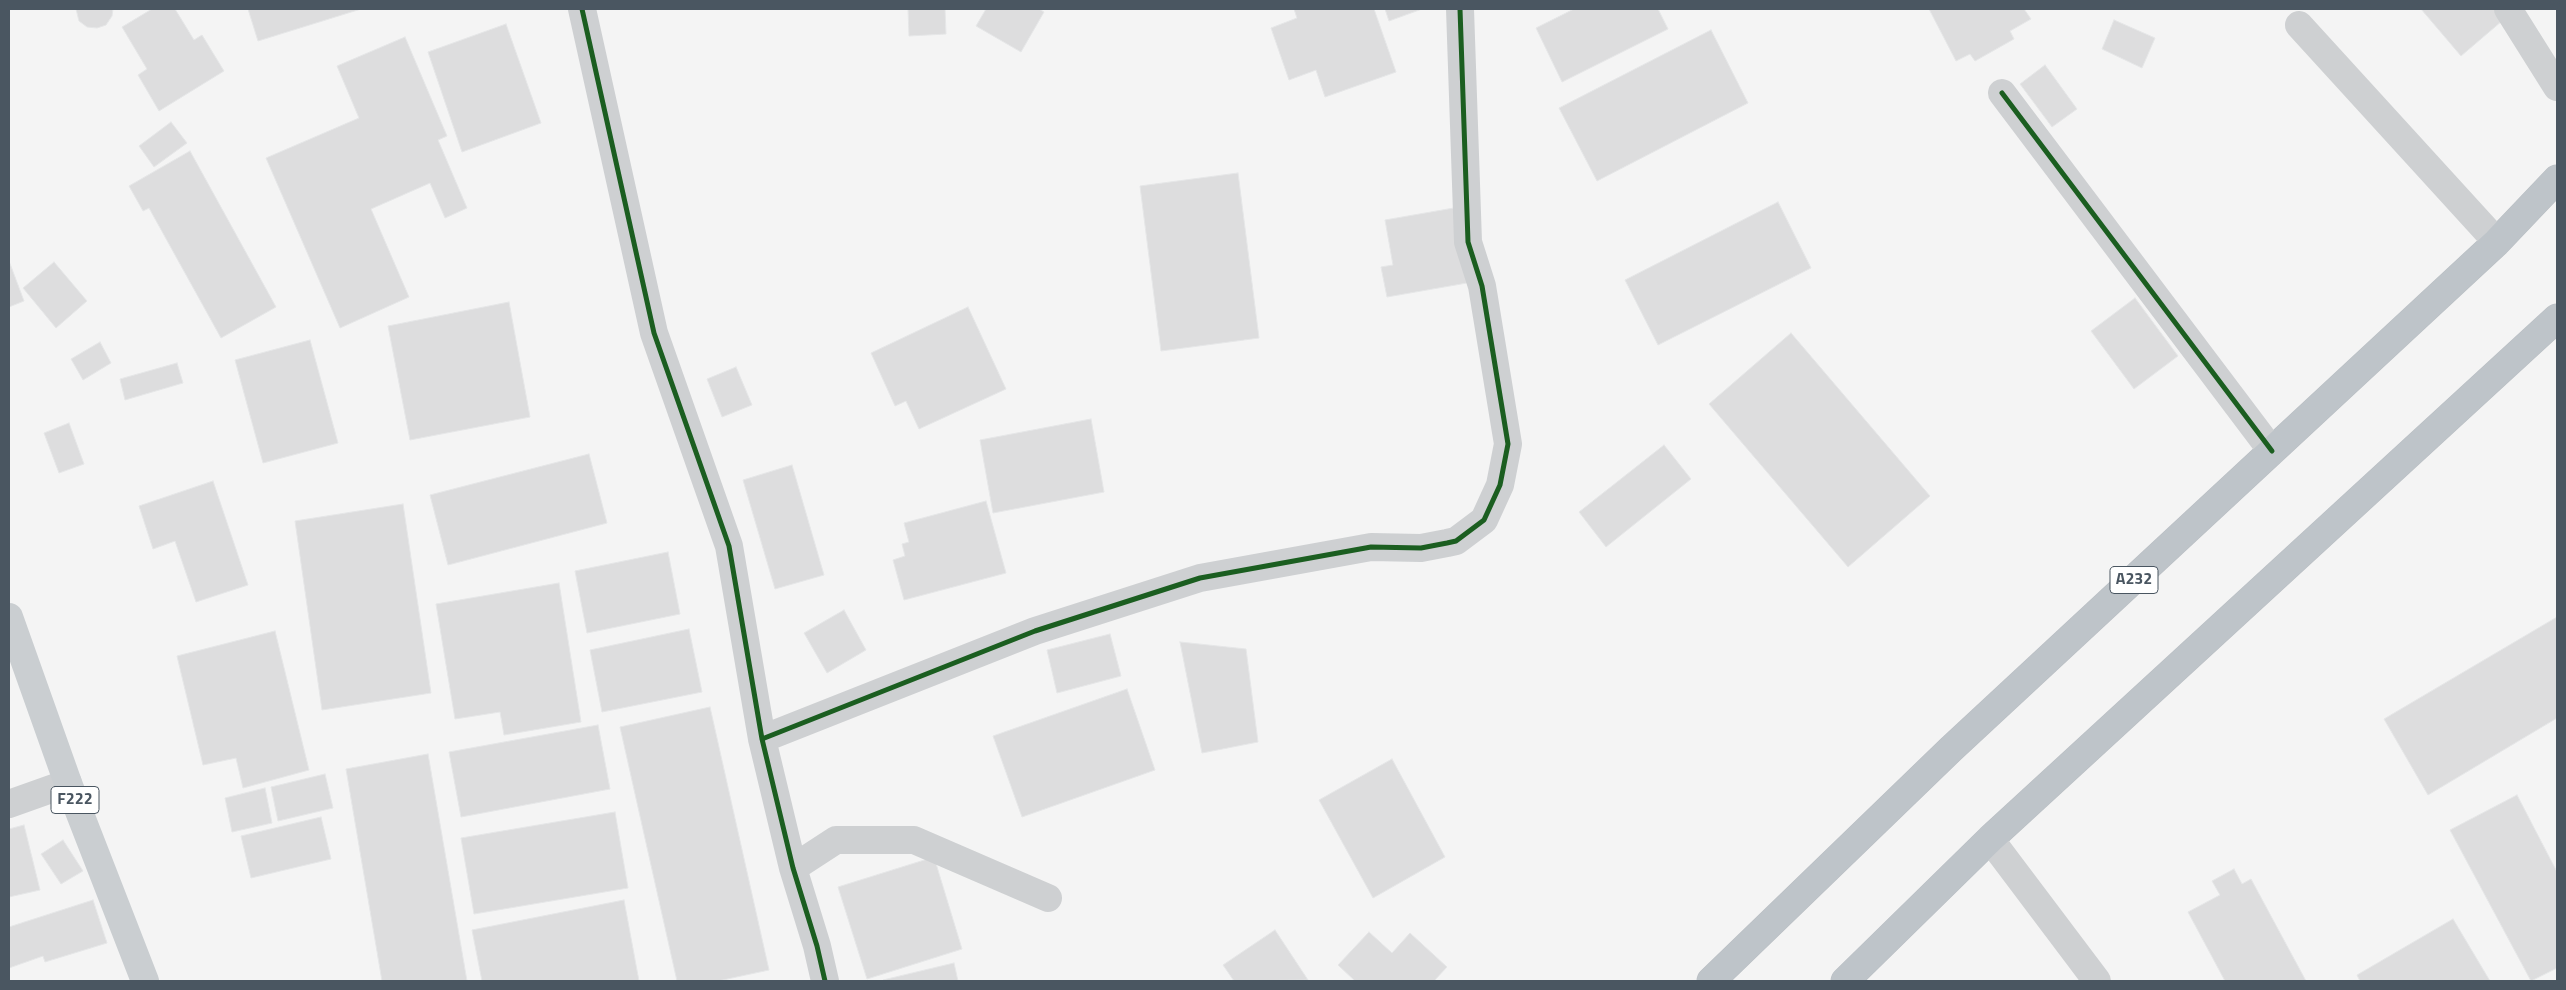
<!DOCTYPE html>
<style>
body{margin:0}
#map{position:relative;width:2566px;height:990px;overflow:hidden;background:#f4f4f4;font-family:"Titillium Web",sans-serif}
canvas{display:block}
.frame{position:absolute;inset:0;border:10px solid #4a5661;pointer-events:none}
</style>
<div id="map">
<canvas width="2566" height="990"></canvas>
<div class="frame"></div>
</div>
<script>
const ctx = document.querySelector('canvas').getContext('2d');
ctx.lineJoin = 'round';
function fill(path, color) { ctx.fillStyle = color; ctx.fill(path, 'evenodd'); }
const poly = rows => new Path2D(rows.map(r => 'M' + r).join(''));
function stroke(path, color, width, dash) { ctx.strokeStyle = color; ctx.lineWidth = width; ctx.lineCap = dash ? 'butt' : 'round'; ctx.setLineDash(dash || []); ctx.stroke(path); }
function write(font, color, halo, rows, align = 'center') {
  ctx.font = font + ' "Titillium Web",sans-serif'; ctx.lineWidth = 4; ctx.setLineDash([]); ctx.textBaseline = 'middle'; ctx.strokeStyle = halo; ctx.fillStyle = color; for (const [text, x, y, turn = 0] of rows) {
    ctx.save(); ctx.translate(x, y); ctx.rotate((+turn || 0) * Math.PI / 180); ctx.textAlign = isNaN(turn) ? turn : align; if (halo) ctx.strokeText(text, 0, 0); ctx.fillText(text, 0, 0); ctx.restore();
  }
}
const building = poly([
 [76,9,113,9,112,16,106,25,97,28,87,27,79,21,76,9],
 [152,9,175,9,194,40,202,35,224,71,159,111,138,75,147,69,122,27,152,9],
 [248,9,361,9,258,41,248,9],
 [908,9,945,9,946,34,909,36,908,9],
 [986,9,1039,9,1044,12,1021,52,976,26,986,9],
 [1294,9,1374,9,1396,72,1325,97,1316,70,1289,80,1271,28,1297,18,1294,9],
 [1385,9,1422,9,1389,21,1385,9],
 [1574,9,1658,9,1668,29,1562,82,1536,28,1574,9],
 [1929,9,2024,9,2031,19,2010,31,2014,39,1975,61,1970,54,1956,61,1929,9],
 [2421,9,2516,9,2461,56,2421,9],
 [2114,20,2155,38,2142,68,2102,49,2114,20],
 [506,24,541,123,462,152,428,52,506,24],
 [1711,30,1748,103,1597,181,1559,108,1711,30],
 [405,37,447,136,438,140,467,208,445,218,430,183,371,209,409,297,340,328,266,158,359,118,337,66,405,37],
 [2045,65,2077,109,2052,127,2020,84,2045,65],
 [171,122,187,143,154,167,139,146,171,122],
 [190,151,276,307,221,338,149,208,143,211,129,186,190,151],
 [1238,173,1259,338,1161,351,1140,186,1238,173],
 [1778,202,1811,268,1658,345,1625,280,1778,202],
 [1471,205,1484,280,1387,297,1381,267,1393,265,1385,220,1471,205],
 [9,261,24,301,9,307,9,261],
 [54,262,87,301,56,328,23,288,54,262],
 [2135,298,2178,356,2134,389,2091,331,2135,298],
 [509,302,530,417,410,440,388,326,509,302],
 [968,307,1006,389,919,429,906,401,895,406,871,353,968,307],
 [1791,333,1930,496,1848,567,1709,404,1791,333],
 [310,340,338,443,263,463,235,360,310,340],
 [100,342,111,363,83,380,71,359,100,342],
 [177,363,183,383,125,400,120,379,177,363],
 [736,367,752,405,722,417,707,379,736,367],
 [1091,419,1104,492,993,513,980,440,1091,419],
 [69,423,84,464,59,473,44,433,69,423],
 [1664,445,1691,479,1606,547,1579,512,1664,445],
 [589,454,607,523,448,565,430,495,589,454],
 [792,465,824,575,775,589,743,480,792,465],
 [213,481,248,585,196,602,175,541,153,549,139,506,213,481],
 [986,501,1006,573,904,600,893,560,905,556,902,544,909,542,904,523,986,501],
 [403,504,431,693,322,710,295,521,403,504],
 [668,552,680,614,587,633,575,571,668,552],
 [559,583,581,722,504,735,500,712,455,719,436,604,559,583],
 [844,610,866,650,827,673,804,633,844,610],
 [2557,617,2557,718,2428,795,2384,719,2557,617],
 [689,629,702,692,602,712,590,650,689,629],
 [275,631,309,770,243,788,236,758,203,765,177,656,275,631],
 [1110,634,1121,676,1057,693,1047,650,1110,634],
 [1180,642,1246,649,1258,742,1202,753,1180,642],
 [1127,689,1155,770,1022,817,993,736,1127,689],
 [710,707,769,970,718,981,677,981,620,727,710,707],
 [598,725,610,789,461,817,449,752,598,725],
 [428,754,467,981,382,981,346,769,428,754],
 [1392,759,1445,857,1373,898,1319,800,1392,759],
 [325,774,333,808,278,821,271,787,325,774],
 [265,788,272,823,232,832,225,798,265,788],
 [2517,795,2557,872,2557,968,2531,981,2450,830,2517,795],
 [615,812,628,888,474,914,461,838,615,812],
 [321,817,331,859,251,878,241,836,321,817],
 [24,825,40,890,9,897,9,829,24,825],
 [63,840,83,871,61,884,41,854,63,840],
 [934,857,962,949,867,979,838,887,934,857],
 [2234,869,2242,884,2251,879,2306,981,2225,981,2188,912,2220,895,2212,881,2234,869],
 [93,900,107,943,45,962,43,956,9,968,9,927,93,900],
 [624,900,639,981,482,981,472,930,624,900],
 [2453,919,2490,981,2360,981,2357,975,2453,919],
 [1275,930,1308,980,1234,981,1223,965,1275,930],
 [1369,932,1392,953,1410,933,1447,967,1434,981,1355,981,1338,965,1369,932],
 [954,963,958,981,884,981,883,980,954,963]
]);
const street = poly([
 [582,9,654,333,729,546,762,739,793,868,817,946,825,981],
 [2508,9,2557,87],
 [2299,25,2497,242],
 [2002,93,2272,451],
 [762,739,1035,631,1200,578,1371,547,1421,548,1447,543,1456,541,1484,520,1500,485,1508,444,1482,286,1468,242,1460,9],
 [9,804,68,783],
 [1990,839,2097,981],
 [793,868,836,840,914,840,1048,898]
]);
const primary = poly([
 [9,617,68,783,145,981]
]);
const highway = poly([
 [1711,981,1951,749,2497,242,2557,179],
 [1845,981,1990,839,2557,318]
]);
const cycleway = poly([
 [582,9,654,333,729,546,762,739,793,868,817,946,825,981],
 [2002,93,2272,451],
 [762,739,1035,631,1200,578,1371,547,1421,548,1447,543,1456,541,1484,520,1500,485,1508,444,1482,286,1468,242,1460,9]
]);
const shields = [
 [2134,580,48],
 [75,800,48]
];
const shieldNames = [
 ["A232",2134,580],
 ["F222",75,800]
];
fill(building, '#ddddde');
stroke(building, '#e5e6e7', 1);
stroke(highway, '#b9bec3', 29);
stroke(street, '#ced0d2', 28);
stroke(primary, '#caced1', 28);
stroke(highway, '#bec4c9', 28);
stroke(cycleway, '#1b5e20', 5);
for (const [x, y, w] of shields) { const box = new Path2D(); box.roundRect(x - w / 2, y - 13.5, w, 27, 4); ctx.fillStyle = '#fff'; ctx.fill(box); stroke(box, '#4a5661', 1); }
write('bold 16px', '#4a5661', null, shieldNames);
</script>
